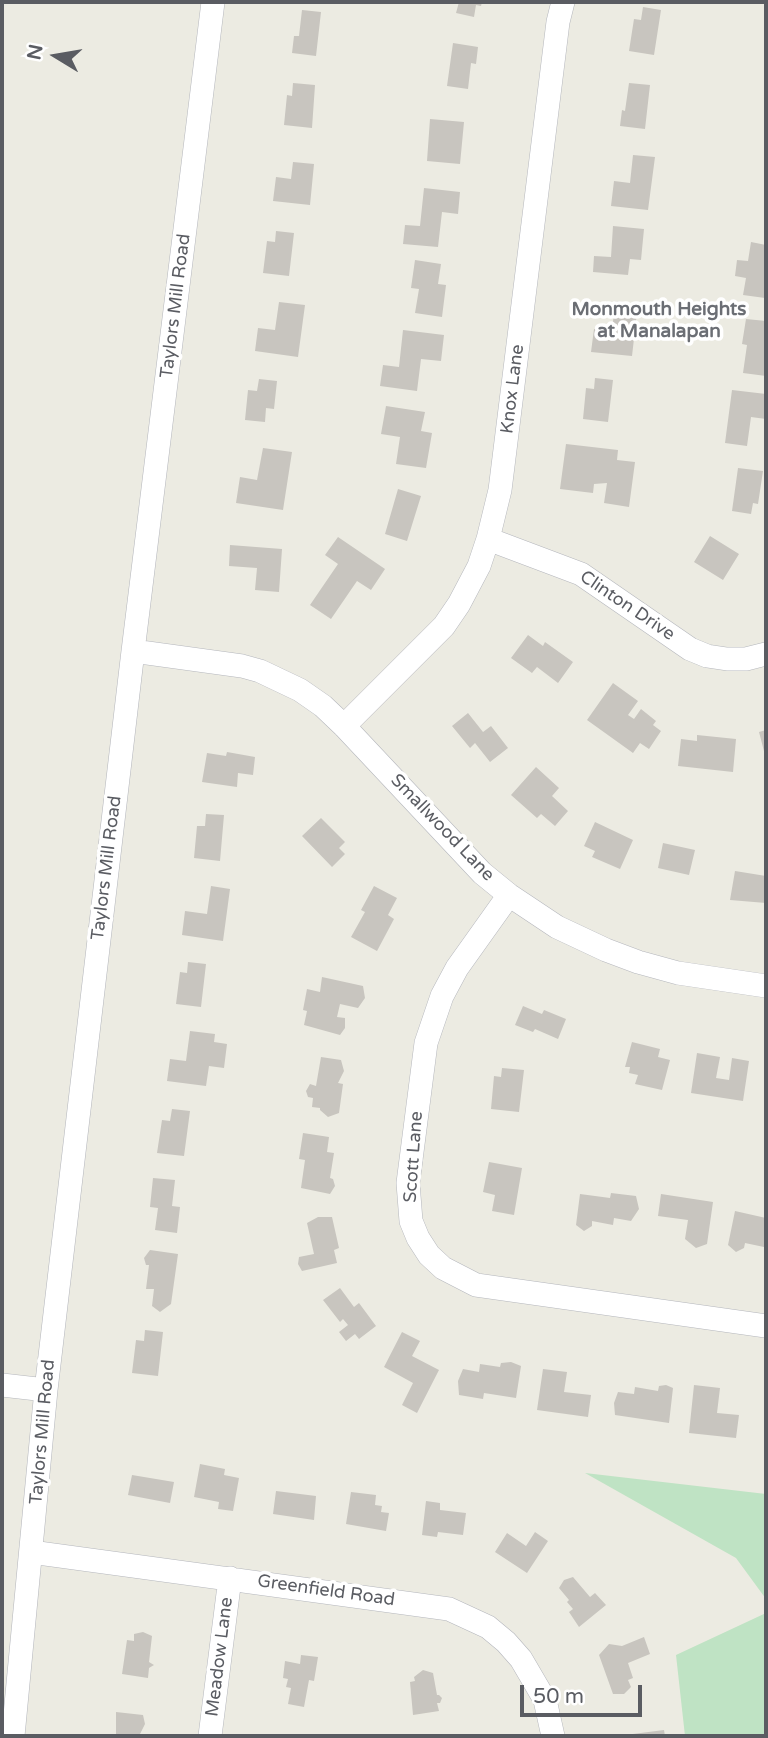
<!DOCTYPE html>
<style>
body{margin:0}
#map{position:relative;width:768px;height:1738px;overflow:hidden;background:#ecebe2;font-family:"Varela Round",sans-serif}
canvas{display:block}
.frame{position:absolute;inset:0;border:4px solid #5a5c62;pointer-events:none}
.north{position:absolute;left:21px;top:21px;width:70px;height:70px;-webkit-text-stroke:5px #fff;paint-order:stroke;rotate:281deg;font-size:19px;font-weight:700;line-height:28px;text-align:center;color:#5a5c62}
.north::after{content:'';display:block;margin:auto;width:24px;height:32px;background:#5a5c62;clip-path:polygon(50% 0,100% 100%,50% 72%,0 100%)}
.scale{position:absolute;left:520px;top:1685px;width:122px;height:32px;box-sizing:border-box;border:4px solid #5a5c62;border-top:0;padding-left:9px;font-size:21px;line-height:24px;white-space:nowrap;color:#5a5c62;-webkit-text-stroke:5px #fff;paint-order:stroke}
</style>
<div id="map">
<canvas width="768" height="1738"></canvas>
<div class="frame"></div>
<div class="north">N</div>
<div class="scale">50 m</div>
</div>
<script>
const ctx = document.querySelector('canvas').getContext('2d');
ctx.lineJoin = 'round';
function fill(path, color) { ctx.fillStyle = color; ctx.fill(path, 'evenodd'); }
const poly = rows => new Path2D(rows.map(r => 'M' + r).join(''));
function stroke(path, color, width, dash) { ctx.strokeStyle = color; ctx.lineWidth = width; ctx.lineCap = dash ? 'butt' : 'round'; ctx.setLineDash(dash || []); ctx.stroke(path); }
function write(font, color, halo, rows, align = 'center') {
  ctx.font = font + ' "Varela Round",sans-serif'; ctx.lineWidth = 7; ctx.setLineDash([]); ctx.textBaseline = 'middle'; ctx.strokeStyle = halo; ctx.fillStyle = color; for (const [text, x, y, turn = 0] of rows) {
    ctx.save(); ctx.translate(x, y); ctx.rotate((+turn || 0) * Math.PI / 180); ctx.textAlign = isNaN(turn) ? turn : align; if (halo) ctx.strokeText(text, 0, 0); ctx.fillText(text, 0, 0); ctx.restore();
  }
}
const green = poly([
 [585,1473,766,1494,766,1599,736,1558],
 [766,1613,766,1736,685,1736,676,1655]
]);
const building = poly([
 [459,2,482,2,481,6,476,5,474,17,456,13],
 [643,7,661,10,654,55,629,51,634,19,641,20],
 [302,10,321,12,316,56,292,53,294,36,299,36],
 [453,43,478,47,476,64,471,63,468,89,447,86],
 [293,83,315,85,312,128,284,125,287,95,292,96],
 [629,83,650,85,645,129,620,126,622,110,625,111],
 [430,119,464,122,460,164,427,161],
 [633,155,655,157,648,210,611,206,614,181,630,183],
 [293,162,314,164,310,205,273,201,276,177,291,179],
 [424,188,460,192,458,214,442,212,438,247,403,244,405,225,420,226],
 [613,226,644,229,641,260,630,259,628,275,593,272,594,256,611,257],
 [276,231,294,233,289,276,263,273,267,241,275,242],
 [751,242,766,245,765,298,743,295,746,278,735,276,737,260,748,261],
 [415,260,441,264,438,284,446,285,442,317,415,313,419,289,411,288],
 [615,301,638,304,632,356,591,352,594,329,612,332],
 [279,302,305,305,298,357,255,351,258,328,275,330],
 [746,319,766,321,766,376,743,373,747,345,742,344],
 [403,330,444,335,441,361,421,359,417,391,380,386,383,365,399,367],
 [595,378,613,380,608,422,583,419,586,388,594,389],
 [259,379,277,381,274,409,266,408,265,422,245,420,248,390,257,391],
 [732,390,766,394,766,419,751,417,747,446,725,443],
 [386,406,425,412,421,431,432,433,426,468,396,464,400,437,381,434],
 [566,444,618,450,617,460,635,462,629,507,604,503,607,483,594,484,593,493,560,489],
 [263,448,292,452,283,510,236,503,240,477,257,480],
 [738,468,763,471,758,504,753,503,751,514,732,511],
 [398,489,421,496,407,541,385,534],
 [710,536,739,554,723,580,694,562],
 [338,537,385,569,371,590,357,581,331,619,310,605,338,564,325,555],
 [230,545,282,549,279,592,255,590,257,568,229,566],
 [528,635,543,646,545,642,573,662,558,683,537,667,532,673,511,658],
 [613,683,638,701,628,715,634,719,641,709,656,721,653,725,661,731,649,749,640,743,633,753,587,720],
 [468,713,483,732,491,726,508,748,490,762,475,743,470,748,452,726],
 [766,730,766,755,765,755,759,732],
 [697,735,736,739,733,772,678,766,681,739,697,741],
 [227,752,255,757,253,775,238,773,237,787,202,782,207,753,226,756],
 [536,767,559,788,552,796,568,811,555,826,541,814,537,818,511,795],
 [206,814,224,815,220,861,194,858,197,826,205,826],
 [321,818,345,842,339,848,345,854,332,867,302,836],
 [595,822,633,840,620,869,592,857,595,851,584,846],
 [663,843,695,850,689,875,658,868],
 [735,871,766,876,766,903,730,900],
 [211,886,230,889,223,941,182,935,185,911,207,914],
 [374,886,397,898,388,915,394,919,377,951,351,937,365,912,361,910],
 [188,962,206,964,201,1007,176,1004,180,972,187,973],
 [322,977,363,986,365,998,358,1008,340,1004,337,1017,345,1018,345,1028,340,1035,304,1025,307,1011,303,1010,307,989,320,992],
 [523,1006,542,1014,544,1010,566,1019,558,1039,535,1029,533,1032,515,1025],
 [190,1031,215,1034,214,1042,227,1044,224,1068,209,1066,206,1086,167,1081,170,1059,186,1061],
 [632,1042,660,1049,658,1057,670,1060,662,1090,635,1084,638,1075,629,1073,630,1067,625,1067],
 [697,1053,720,1057,716,1078,729,1080,732,1058,749,1061,743,1101,691,1093],
 [321,1057,341,1060,344,1071,338,1083,343,1084,339,1113,328,1117,320,1110,320,1108,312,1107,313,1098,308,1097,306,1091,310,1084,316,1086],
 [502,1068,524,1070,519,1112,491,1109,494,1076,501,1077],
 [172,1109,190,1111,184,1156,157,1153,162,1120,170,1121],
 [303,1133,329,1137,327,1152,334,1153,330,1178,333,1179,335,1186,330,1194,301,1188,305,1160,299,1159],
 [489,1162,522,1168,514,1215,492,1211,495,1195,483,1192],
 [153,1178,175,1180,172,1206,180,1207,177,1233,155,1230,158,1208,150,1207],
 [611,1193,636,1196,639,1209,631,1221,614,1218,613,1225,592,1221,592,1226,584,1231,576,1225,580,1194,610,1198],
 [661,1194,713,1202,707,1244,696,1248,685,1239,688,1220,658,1216],
 [735,1211,766,1218,764,1247,745,1243,744,1248,736,1252,728,1245],
 [318,1217,332,1217,339,1248,334,1250,337,1263,302,1271,298,1264,299,1257,314,1254,307,1223],
 [150,1250,178,1254,171,1304,160,1312,152,1306,154,1289,146,1289,149,1265,146,1265,144,1258],
 [340,1288,354,1307,359,1303,376,1326,359,1339,355,1334,346,1341,339,1332,348,1325,343,1319,340,1322,323,1300],
 [145,1330,163,1332,158,1376,132,1373,136,1340,144,1341],
 [402,1332,420,1341,412,1356,439,1370,417,1413,402,1405,413,1383,384,1367],
 [511,1362,521,1366,516,1398,484,1393,483,1399,459,1395,458,1381,463,1369,479,1372,480,1364,500,1367,501,1363],
 [543,1369,567,1372,564,1392,591,1395,588,1417,537,1410],
 [666,1385,673,1388,669,1423,615,1415,614,1403,618,1392,634,1394,635,1387,658,1391,659,1386],
 [694,1385,720,1388,717,1413,739,1415,736,1438,689,1433],
 [200,1464,225,1469,224,1475,239,1478,233,1511,218,1509,219,1502,194,1497],
 [132,1475,174,1482,170,1503,128,1495],
 [276,1491,316,1496,314,1520,273,1514],
 [351,1492,376,1495,375,1505,382,1506,381,1512,389,1513,386,1531,346,1524],
 [426,1501,440,1503,440,1510,466,1513,463,1535,438,1532,437,1537,422,1535],
 [535,1532,548,1541,527,1573,495,1552,507,1533,526,1546],
 [573,1577,590,1597,595,1593,606,1605,579,1627,569,1612,573,1609,567,1602,569,1600,559,1588,564,1580],
 [143,1632,152,1636,149,1662,154,1665,149,1668,148,1678,122,1674,127,1640,134,1641,134,1634],
 [644,1637,650,1654,628,1663,633,1678,628,1680,631,1687,624,1694,613,1694,599,1655,609,1644,622,1646],
 [301,1655,318,1657,314,1681,309,1680,304,1707,288,1704,291,1688,286,1687,288,1679,283,1678,285,1661,300,1664],
 [423,1670,433,1673,437,1695,439,1695,442,1698,440,1703,437,1703,439,1711,413,1715,410,1682,415,1681,414,1677],
 [116,1712,143,1715,145,1724,139,1736,116,1736],
 [664,1730,665,1736,625,1736,625,1735]
]);
const minor = poly([
 [488,539,581,574,690,649,707,656,727,659,746,659,766,654],
 [133,651,242,666,260,671,300,690,323,706,344,726,482,873,509,895,557,927,606,950,638,962,678,973,766,986],
 [344,726,444,626,459,604,479,566,488,539,500,490,558,22,563,2],
 [509,895,457,968,442,996,426,1043,408,1183,411,1221,418,1238,429,1255,443,1268,476,1285,766,1326],
 [2,1385,46,1390],
 [31,1552,449,1609,488,1627,506,1642,521,1659,545,1700,553,1736],
 [13,1736,46,1390,133,651,213,2],
 [210,1736,230,1578]
]);
const streetNames = [
 ["Taylors Mill Road",176,306,-83],
 ["Knox Lane",513,389,-83],
 ["Clinton Drive",627,606,34],
 ["Smallwood Lane",442,828,46],
 ["Taylors Mill Road",107,868,-83],
 ["Scott Lane",414,1157,-86],
 ["Taylors Mill Road",43,1432,-85],
 ["Greenfield Road",326,1591,8],
 ["Meadow Lane",220,1657,-83]
];
const neighbourhoodNames = [
 ["Monmouth Heights",659,310],
 ["at Manalapan",659,332]
];
fill(green, '#bfe3c4');
fill(building, '#c8c5bf');
stroke(minor, '#b4b6bc', 24);
stroke(minor, '#fff', 23);
write('18px', '#5a5c62', '#fff', streetNames);
write('bold 19px', '#6b6e74', '#fff', neighbourhoodNames);
</script>
